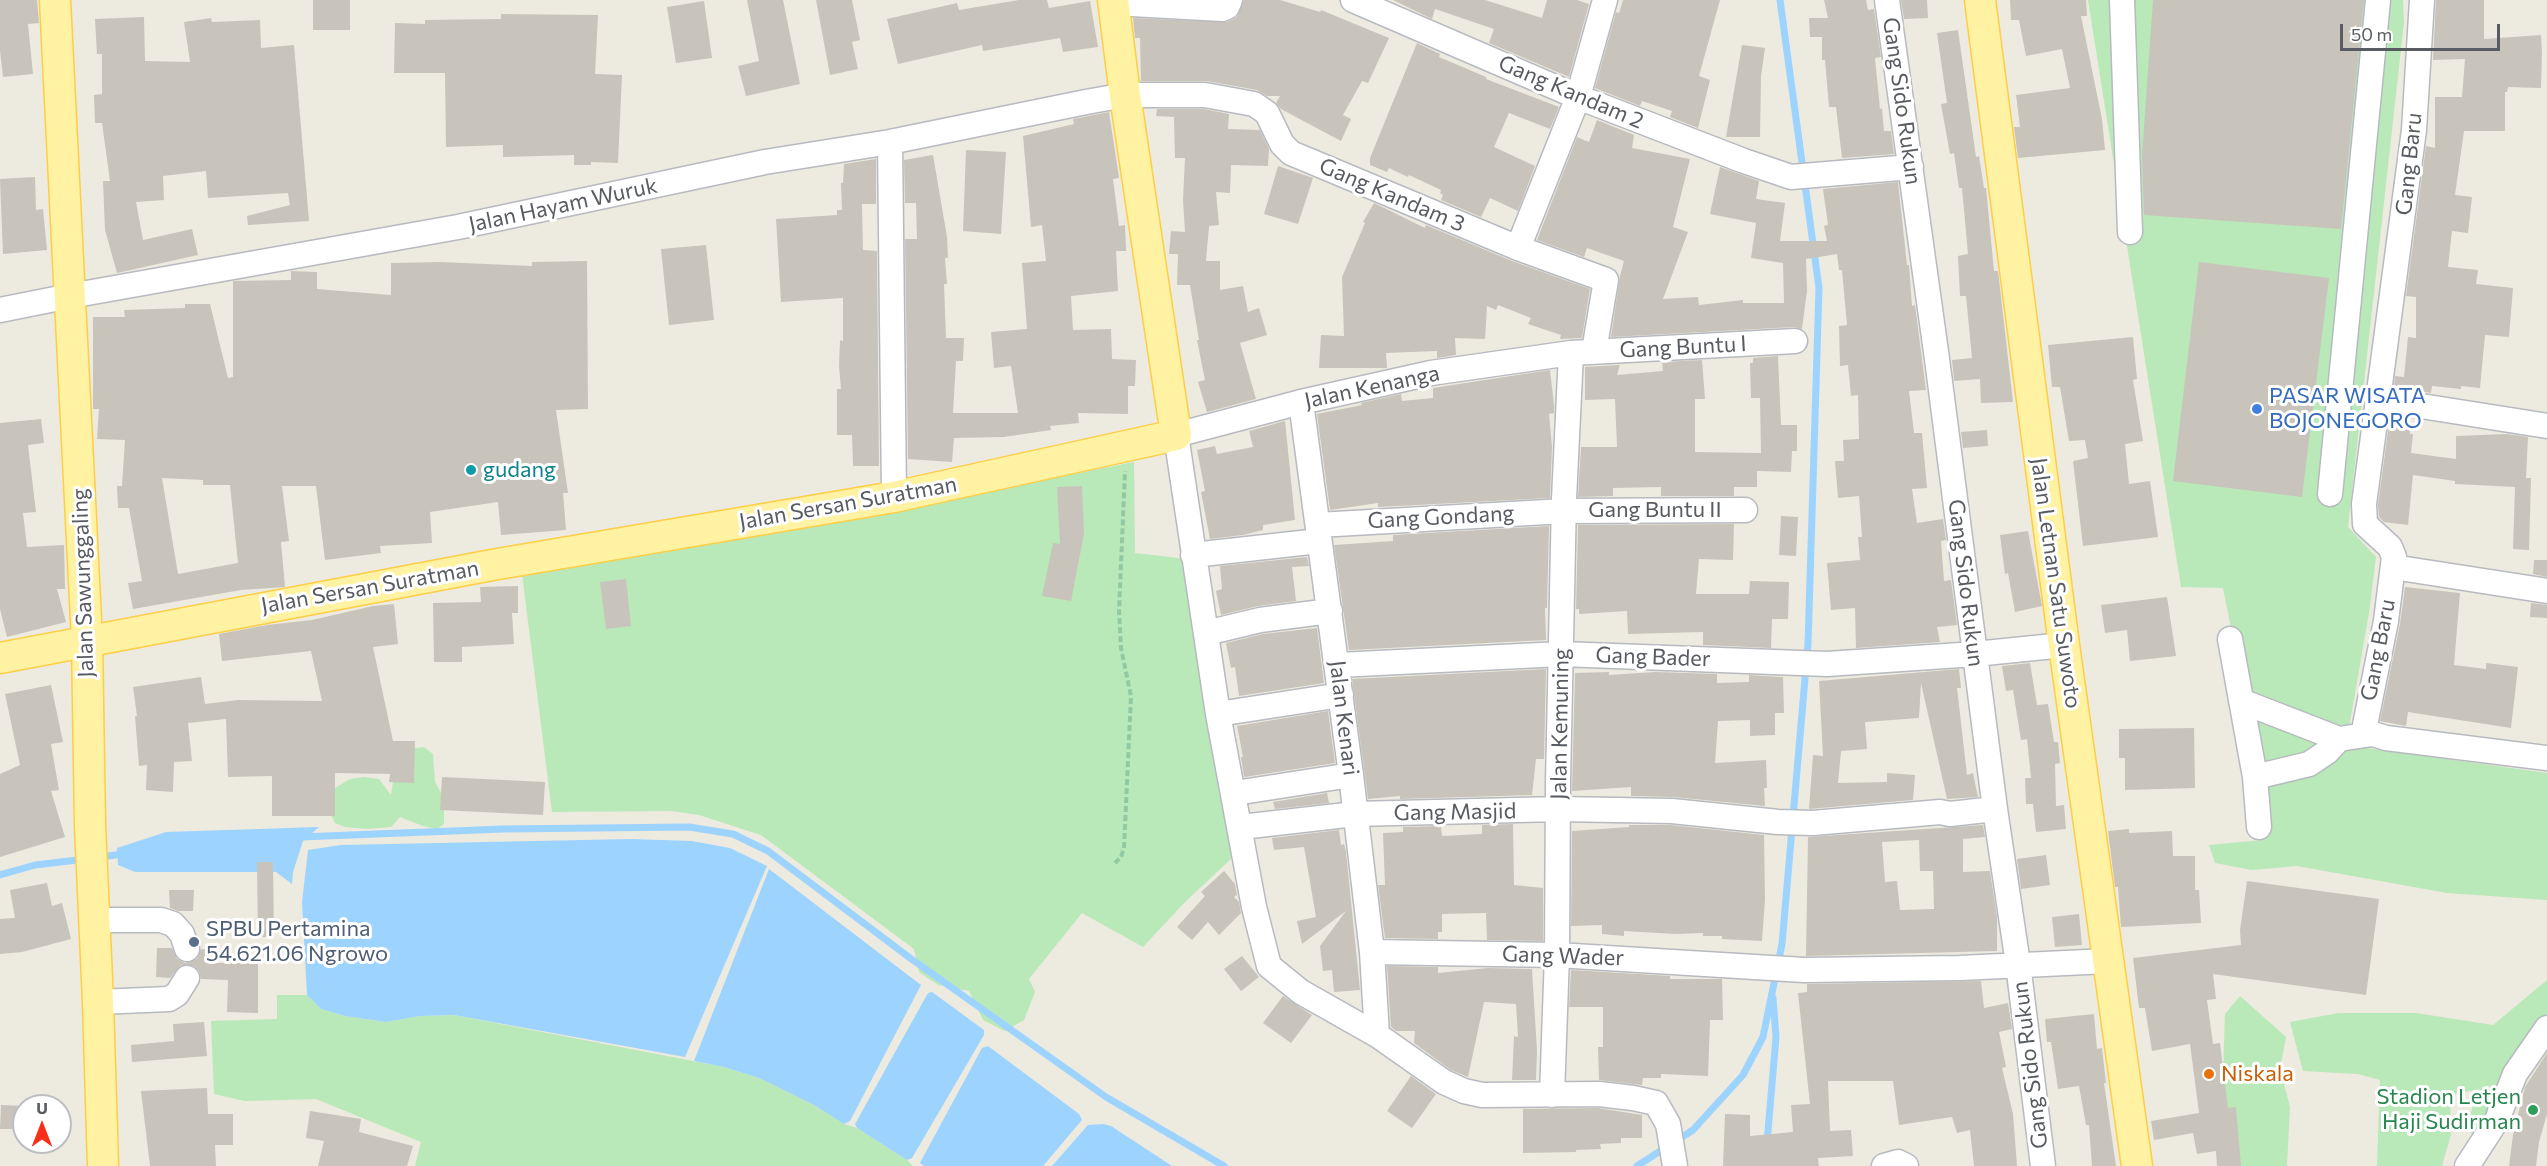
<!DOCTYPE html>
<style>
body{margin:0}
#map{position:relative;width:2547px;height:1166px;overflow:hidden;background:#edeadf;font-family:Commissioner,sans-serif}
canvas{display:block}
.north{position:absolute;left:12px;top:1094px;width:60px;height:60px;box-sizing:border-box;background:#fff;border:2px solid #bcbec0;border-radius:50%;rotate:0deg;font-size:16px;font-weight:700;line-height:24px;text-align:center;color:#585c62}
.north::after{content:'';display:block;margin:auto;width:21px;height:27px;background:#f92f1a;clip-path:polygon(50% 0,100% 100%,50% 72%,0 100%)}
.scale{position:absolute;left:2340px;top:24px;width:160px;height:27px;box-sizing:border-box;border:3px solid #585c62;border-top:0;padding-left:8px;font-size:18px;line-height:21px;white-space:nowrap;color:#585c62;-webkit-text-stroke:4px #fff;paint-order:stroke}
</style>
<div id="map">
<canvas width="2547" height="1166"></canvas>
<div class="north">U</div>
<div class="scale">50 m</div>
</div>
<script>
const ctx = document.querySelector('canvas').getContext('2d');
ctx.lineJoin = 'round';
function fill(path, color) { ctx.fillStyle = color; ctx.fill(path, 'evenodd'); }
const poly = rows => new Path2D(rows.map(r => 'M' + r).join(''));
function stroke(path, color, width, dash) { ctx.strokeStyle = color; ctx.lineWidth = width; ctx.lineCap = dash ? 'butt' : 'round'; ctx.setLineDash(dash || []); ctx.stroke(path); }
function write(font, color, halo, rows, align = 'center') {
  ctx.font = font + ' Commissioner,sans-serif'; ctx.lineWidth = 6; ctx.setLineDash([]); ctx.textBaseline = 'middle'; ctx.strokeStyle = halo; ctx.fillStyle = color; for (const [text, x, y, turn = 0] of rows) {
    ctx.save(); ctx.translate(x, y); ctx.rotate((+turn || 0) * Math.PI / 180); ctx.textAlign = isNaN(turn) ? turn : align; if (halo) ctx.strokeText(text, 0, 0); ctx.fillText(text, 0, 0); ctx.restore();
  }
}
const green = poly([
 [2088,0,2403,0,2404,22,2348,527,2376,557,2369,613,2346,745,2547,773,2547,900,2447,893,2297,866,2252,870,2215,863,2209,845,2263,840,2264,792,2223,588,2181,587],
 [1134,462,1135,553,1187,559,1233,857,1184,903,1143,947,1082,913,1029,979,1035,992,1024,1020,1005,1031,983,1020,969,991,938,985,919,972,914,949,761,835,699,815,671,811,552,812,522,574,896,509],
 [424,747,433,754,435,782,444,798,444,824,437,829,423,826,400,817,391,827,367,829,345,827,335,823,328,809,330,791,350,779,363,777,379,779,391,795,397,754,407,749],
 [2547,980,2547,1033,2477,1141,2466,1126,2479,1089,2450,1095,2451,1134,2442,1166,2377,1166,2380,1080,2358,1074,2303,1071,2290,1022,2339,1013,2416,1013,2493,1025],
 [277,995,307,995,321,1009,345,1016,386,1022,420,1016,454,1015,724,1067,759,1078,814,1105,844,1124,857,1128,907,1160,913,1166,415,1166,421,1142,316,1099,245,1101,214,1094,211,1021,277,1019],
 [2240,996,2286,1037,2280,1069,2290,1107,2287,1166,2220,1166,2225,1014]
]);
const water = poly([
 [319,827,303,841,293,872,292,884,276,872,135,872,118,865,117,848,166,832],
 [631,839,692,841,730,848,767,866,685,1057,454,1015,420,1016,386,1022,345,1016,321,1009,307,995,302,902,308,850,341,845],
 [769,869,921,985,850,1121,844,1124,814,1105,759,1078,724,1067,694,1061],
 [932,992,984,1030,984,1035,912,1158,907,1160,857,1128,855,1124,928,993],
 [988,1046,1079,1114,1082,1120,1043,1166,924,1166,920,1163,921,1161,982,1048],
 [1103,1124,1111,1126,1172,1166,1052,1166,1088,1125]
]);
const stream = poly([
 [300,837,503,829,689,827,733,834,768,851,910,958,1106,1097,1224,1166],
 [100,857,124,854],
 [0,875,35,865,86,859],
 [1767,1143,1776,1037,1773,998],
 [1637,1166,1693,1130,1743,1075,1763,1037,1782,944,1808,644,1819,288,1780,0]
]);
const building = poly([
 [0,0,37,0,39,23,28,24,33,74,3,77,0,51],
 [313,0,350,0,350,30,313,30],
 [747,0,783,0,800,84,746,96,738,66,759,61],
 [816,0,852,0,860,40,852,42,858,69,830,75],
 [1019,0,1047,0,1049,8,1090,1,1098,47,1063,52,1060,38,983,51,982,45,898,64,887,19,957,3,959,10],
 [1244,0,1280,0,1320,12,1321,10,1389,38,1368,83,1362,81,1343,115,1351,119,1341,141,1281,109,1276,103,1280,96,1267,96,1257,90,1207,81,1141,81,1140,38,1135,38,1133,18,1227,22,1237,17],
 [1393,0,1485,0,1542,18,1547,0,1577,0,1589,4,1569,77,1489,43,1494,29,1435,9,1432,19],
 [1623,0,1720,0,1699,76,1710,80,1698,128,1670,117,1672,111,1642,101,1640,106,1595,88,1616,12,1619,13],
 [1824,0,1866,0,1868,10,1874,9,1881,57,1875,58,1880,109,1882,108,1884,131,1891,131,1894,154,1842,158,1836,107,1829,107,1825,60,1822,60,1822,37,1810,37,1809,18,1828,18],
 [1901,0,1927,0,1928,18,1904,19],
 [2010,0,2086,0,2087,16,2081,16,2102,119,2105,150,2018,158,2014,127,2020,127,2016,95,2070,88,2062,49,2026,56,2019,20,2011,20],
 [2153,0,2364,0,2341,229,2144,215,2142,156],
 [2436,0,2484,0,2484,39,2541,35,2542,53,2541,88,2508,87,2507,92,2505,92,2505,131,2464,131,2455,195,2472,197,2468,233,2452,231,2448,267,2478,270,2476,284,2513,288,2509,337,2485,335,2480,388,2461,386,2461,389,2432,386,2431,393,2394,387,2395,376,2404,377,2408,337,2416,338,2416,297,2406,296,2426,146,2435,148,2435,97,2462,97,2465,59,2433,60],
 [704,1,712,58,676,63,667,7],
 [501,14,598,15,595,74,622,75,618,163,591,162,591,165,574,165,574,155,503,157,503,145,446,147,445,73,394,73,395,23,425,24,425,20,501,19],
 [144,17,145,61,190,62,184,22,211,18,212,22,260,20,261,48,294,45,309,221,248,225,247,216,290,205,288,193,208,198,206,171,163,176,164,200,136,202,143,240,192,229,198,255,117,273,105,230,103,181,110,181,102,123,95,123,94,95,102,94,102,54,97,54,95,19],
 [1958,30,1976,157,1979,156,1984,188,1986,188,1994,271,1998,271,2013,402,1981,403,1980,379,1954,381,1952,360,1972,358,1966,296,1960,296,1958,256,1968,254,1962,188,1959,188,1954,153,1950,154,1941,104,1947,103,1937,33],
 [1417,43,1440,54,1439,57,1486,77,1486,79,1559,107,1550,129,1509,113,1494,147,1535,166,1518,211,1490,198,1481,217,1441,200,1443,195,1440,193,1441,190,1409,175,1408,177,1389,168,1387,172,1370,165,1370,158],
 [1742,45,1765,48,1761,76,1760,137,1726,137],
 [1157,109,1204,109,1229,114,1228,129,1260,130,1269,149,1268,166,1231,165,1230,193,1216,192,1219,225,1209,226,1206,261,1220,261,1220,290,1243,286,1248,312,1259,308,1267,335,1240,343,1256,399,1207,412,1198,382,1205,380,1197,340,1199,340,1190,285,1177,285,1178,254,1169,254,1171,231,1185,232,1183,200,1185,158,1175,158,1174,117,1156,116],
 [1109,112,1119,178,1113,179,1119,226,1125,225,1126,251,1116,251,1118,291,1071,296,1073,330,1111,329,1112,359,1136,360,1135,386,1128,386,1128,414,1078,413,1079,423,1050,426,1051,430,1004,437,954,438,952,462,908,459,905,239,917,239,916,203,905,203,904,160,933,155,947,237,948,258,945,258,947,284,944,284,946,338,964,338,963,361,956,361,953,413,1018,413,1011,366,994,368,991,332,1027,329,1022,263,1046,261,1042,225,1031,227,1023,136,1074,124,1073,119],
 [1597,120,1634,135,1632,148,1690,159,1673,227,1688,232,1663,299,1698,297,1699,305,1743,300,1743,303,1784,303,1783,263,1751,258,1756,223,1710,214,1720,167,1759,181,1756,199,1785,203,1780,241,1827,241,1824,226,1828,225,1823,189,1898,182,1907,265,1909,265,1912,306,1915,305,1926,390,1909,391,1914,433,1922,433,1927,488,1912,489,1917,523,1943,519,1946,540,1941,541,1944,581,1951,580,1957,625,1937,627,1940,642,1856,648,1855,608,1831,610,1827,563,1860,560,1858,537,1862,537,1859,496,1838,498,1835,461,1844,461,1843,440,1859,439,1858,395,1851,396,1848,365,1840,366,1839,326,1847,325,1842,270,1839,270,1837,254,1806,259,1807,291,1802,329,1794,327,1611,337,1620,276,1624,261,1587,248,1584,257,1537,240,1577,137,1589,142],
 [966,150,1006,152,1001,234,963,231],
 [876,159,876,204,862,204,863,250,877,251,879,466,853,466,852,435,837,435,837,389,841,389,839,366,840,340,843,341,843,298,781,302,776,219,837,215,837,210,842,210,841,183,843,183,844,164],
 [1278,166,1313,178,1298,224,1264,214],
 [35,177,36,210,43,209,47,250,3,254,0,179],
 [1374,203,1425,228,1426,225,1512,261,1590,289,1582,338,1560,339,1561,335,1528,324,1531,318,1498,305,1496,310,1487,306,1485,339,1455,338,1456,355,1437,358,1437,351,1386,353,1387,368,1319,368,1321,335,1344,336,1342,277,1365,223,1363,222],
 [706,245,714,320,669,325,661,249],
 [587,261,588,409,556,410,568,493,563,493,566,530,501,535,498,502,430,512,432,543,380,546,381,553,325,560,316,486,282,486,289,541,281,542,285,587,241,590,133,609,128,583,142,581,129,508,118,508,117,486,122,486,125,440,97,439,99,409,93,409,93,317,125,317,124,310,185,308,185,304,210,304,228,378,233,377,233,281,291,280,291,271,317,272,317,289,391,295,391,263,441,262,532,266,532,262],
 [162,478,203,480,203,485,230,485,238,563,178,574],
 [2199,262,2329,278,2302,497,2173,481],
 [2133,337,2137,379,2133,380,2143,441,2125,444,2129,484,2150,481,2158,537,2083,546,2073,461,2088,458,2085,440,2069,441,2060,387,2052,387,2048,345],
 [1778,356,1781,425,1797,425,1797,451,1792,451,1791,472,1757,471,1757,487,1734,487,1734,496,1661,496,1661,487,1613,488,1613,496,1578,497,1581,447,1617,447,1615,399,1585,400,1585,367,1620,365,1617,375,1663,371,1662,362,1702,360,1705,399,1695,399,1695,452,1761,453,1760,398,1751,398,1750,363,1753,363,1753,358],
 [1550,370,1554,405,1554,413,1549,414,1552,447,1550,498,1378,507,1378,503,1330,510,1317,414,1362,405,1361,403,1401,394,1402,401,1433,398,1433,388],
 [2390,416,2410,419,2410,434,2413,434,2411,453,2456,459,2456,436,2507,434,2528,437,2526,478,2531,478,2529,550,2513,549,2515,487,2455,484,2455,481,2413,475,2408,525,2384,522,2379,517,2378,505],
 [41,419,44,443,28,445,36,512,23,513,27,547,64,545,65,589,57,589,66,622,7,637,0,609,0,423],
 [1285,421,1295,520,1263,525,1263,530,1243,535,1210,539,1201,492,1205,491,1197,450,1215,446,1217,454,1253,447,1249,431],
 [1987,430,1988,446,1963,448,1961,432],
 [1082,486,1084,534,1071,601,1042,596,1053,543,1060,544,1057,487],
 [1781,516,1798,517,1796,556,1779,555],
 [1734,524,1733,560,1699,559,1696,594,1749,594,1750,581,1789,582,1788,619,1772,619,1771,648,1703,645,1703,632,1628,634,1627,611,1579,614,1579,609,1576,609,1578,525],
 [1549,526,1547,608,1545,608,1546,640,1349,650,1334,545,1393,541,1393,535],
 [2028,531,2042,606,2015,612,2008,573,2005,574,2000,535],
 [1307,557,1309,566,1292,567,1296,601,1258,606,1221,615,1216,591,1222,589,1220,566],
 [2534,560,2547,560,2547,577,2533,574],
 [626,579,631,626,606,629,600,582],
 [518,586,518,613,512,613,514,644,462,647,462,662,434,662,433,603,481,602,480,587],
 [2405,587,2460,593,2454,665,2486,669,2486,663,2518,667,2511,728,2408,712,2406,726,2380,721,2400,624],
 [2167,597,2176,656,2130,661,2127,630,2105,633,2101,605],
 [2531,603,2547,605,2547,618,2530,617],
 [394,604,398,644,373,647,393,741,415,741,414,783,389,782,390,774,335,773,335,816,272,816,272,776,228,777,226,719,188,723,192,761,174,762,173,792,146,790,147,765,139,766,135,716,137,716,133,687,201,677,205,704,238,700,322,701,311,651,222,661,219,634,267,625,312,620,373,606],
 [1317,628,1324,683,1239,696,1235,667,1231,668,1226,643,1263,634],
 [2030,663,2037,705,2048,704,2054,742,2058,742,2060,763,2055,764,2056,806,2064,805,2066,829,2036,832,2033,804,2026,804,2025,778,2031,778,2027,739,2021,740,2013,690,2006,691,2002,666],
 [1546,669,1544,759,1536,759,1532,795,1400,799,1400,796,1368,799,1352,679],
 [1959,669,1961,688,1957,688,1967,775,1973,773,1978,797,1947,799,1921,683,1919,718,1865,722,1867,749,1841,751,1838,783,1887,782,1887,773,1915,775,1913,800,1809,809,1813,755,1823,756,1819,681],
 [1609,672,1609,675,1655,672,1717,674,1717,683,1749,682,1749,675,1783,677,1784,713,1775,713,1775,735,1750,736,1750,720,1718,721,1715,763,1766,760,1767,788,1764,788,1765,806,1673,797,1631,796,1631,787,1572,791,1575,673],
 [51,685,63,742,51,744,59,790,51,791,65,837,0,857,0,774,20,765,5,694],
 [1328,711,1335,763,1244,777,1241,757,1243,757,1237,726],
 [2194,728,2195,788,2125,790,2125,758,2119,758,2119,729],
 [442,777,545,782,543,815,440,810],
 [1327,793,1329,803,1275,809,1273,802],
 [1513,824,1514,885,1543,888,1543,941,1487,940,1486,913,1442,914,1442,932,1438,932,1438,939,1385,938,1378,885,1385,885,1383,833,1403,832,1403,827,1441,826,1442,836,1482,834,1482,825],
 [1629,825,1671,825,1764,835,1765,900,1762,941,1722,939,1722,936,1703,936,1703,933,1675,934,1624,931,1624,936,1602,934,1602,925,1571,926,1572,831,1629,827],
 [1983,825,1985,837,1963,839,1963,872,1990,871,1997,917,1997,951,1806,956,1808,837],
 [1919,840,1920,871,1933,871,1934,909,1900,910,1897,881,1885,882,1882,842],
 [2129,829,2129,833,2172,831,2173,856,2195,856,2195,890,2199,890,2201,923,2121,927,2118,887,2115,887,2108,831],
 [1339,830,1341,845,1344,844,1346,852,1360,990,1334,992,1332,970,1323,971,1320,946,1346,911,1302,944,1297,921,1316,917,1304,847,1274,850,1272,838],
 [2046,855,2050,885,2021,889,2017,859],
 [257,862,273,862,274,937,258,937],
 [1224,871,1235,884,1237,895,1234,897,1239,902,1241,913,1219,935,1208,922,1192,940,1177,927,1205,896,1201,892],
 [2247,881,2379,899,2366,995,2213,974,2216,999,2207,1000,2213,1044,2220,1043,2228,1108,2236,1107,2241,1166,2217,1166,2216,1151,2197,1154,2193,1133,2154,1140,2151,1121,2199,1113,2190,1044,2152,1051,2145,1008,2139,1008,2133,958,2241,945,2240,930],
 [47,883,52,906,62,903,71,939,22,952,0,954,0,919,15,918,10,890],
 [169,890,194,890,193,911,178,911,170,908],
 [2079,914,2082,945,2055,947,2052,917],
 [157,948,172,948,177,959,185,963,197,959,201,949,215,950,215,963,258,963,258,1013,227,1012,228,980,201,979,199,971,194,966,181,965,170,978,156,977],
 [1242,956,1259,977,1241,991,1224,969],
 [1387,966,1438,967,1438,973,1488,968,1532,969,1537,1051,1536,1080,1512,1080,1514,1036,1518,1037,1516,1004,1484,1002,1468,1077,1451,1070,1414,1043,1415,1031,1396,1031,1391,1027],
 [1571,970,1670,976,1670,979,1722,979,1723,1020,1710,1020,1708,1076,1661,1074,1661,1078,1643,1078,1642,1085,1599,1080,1598,1047,1603,1047,1603,1007,1569,1007],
 [1981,981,1984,1008,2008,1003,2012,1029,1999,1032,2006,1067,2002,1068,2013,1114,2017,1166,1974,1166,1970,1130,1957,1133,1952,1117,1899,1125,1893,1081,1828,1081,1830,1131,1851,1130,1853,1156,1818,1158,1819,1166,1723,1166,1725,1114,1750,1115,1750,1136,1793,1132,1791,1105,1810,1104,1798,993,1807,992,1807,984],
 [1283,996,1312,1015,1291,1043,1263,1023],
 [2094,1014,2097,1049,2102,1048,2106,1083,2104,1083,2116,1166,2092,1166,2089,1125,2086,1125,2079,1086,2058,1089,2051,1042,2047,1042,2045,1019],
 [204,1022,207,1056,132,1062,131,1045,174,1041,173,1024],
 [2547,1053,2547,1114,2539,1142,2536,1166,2509,1166,2513,1135,2525,1087],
 [1411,1076,1436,1094,1412,1128,1387,1111],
 [207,1088,208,1114,233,1114,233,1145,215,1145,216,1166,150,1166,141,1091],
 [1,1105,24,1106,23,1129,0,1129],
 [1598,1108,1642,1115,1642,1138,1621,1138,1621,1143,1600,1144,1601,1149,1576,1150,1576,1152,1523,1153,1523,1109],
 [310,1111,361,1119,359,1132,413,1146,407,1166,318,1166,324,1141,306,1138]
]);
const path = poly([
 [1115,863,1121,857,1124,848,1131,696,1121,648,1119,611,1125,471]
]);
const minor = poly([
 [1353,0,1578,97,1744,161,1791,177,1911,167],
 [1887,0,1937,359,1995,809,2018,964,2043,1166],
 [2122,0,2130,232],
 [2422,0,2414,130,2364,504,2365,524,2390,547,2394,557,2386,621,2365,725,2367,732,2386,738,2547,758],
 [1114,3,1222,9,1227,7,1230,0],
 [890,142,894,497],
 [1518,248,1578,97,1605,0],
 [0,310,70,296,458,227,765,162,890,142,1086,102,1125,95,1205,95,1254,104,1267,113,1282,144,1291,153,1518,248,1606,280,1594,351],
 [2377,399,2547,426],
 [1301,402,1351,775,1372,952,1377,1035],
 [2330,494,2378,0],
 [1318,525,1564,511,1745,510],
 [1193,555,1319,541],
 [2393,567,2547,591],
 [1206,633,1260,620,1330,611],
 [2230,639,2255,777],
 [1338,665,1561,654,1827,664,1975,654,2064,645],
 [2241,701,2339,739],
 [1218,714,1341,695],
 [1235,793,1351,775],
 [1241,827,1355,814,1558,809,1672,811,1778,822,1813,823,1940,812,1950,814,1995,809],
 [2259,827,2255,777,2309,764,2327,752,2339,739,2372,734],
 [94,920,161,920,173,924,182,934,187,949],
 [1372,952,1557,955,1804,970,1960,968,2108,961],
 [98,1002,169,999,177,994,187,978],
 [1552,1095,1557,955,1558,782,1564,499,1571,353],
 [1675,1166,1668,1124,1656,1103,1633,1098,1599,1094,1482,1095,1464,1091,1444,1082,1377,1035,1301,992,1269,966,1254,907,1218,714,1176,435,1301,402,1431,373,1571,353,1795,341],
 [1884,1166,1898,1162,1906,1166],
 [2467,1166,2497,1120,2515,1074,2547,1028]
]);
const major = poly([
 [55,0,87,640,90,825,98,1002,103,1166],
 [1980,0,2064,645,2137,1166],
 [0,658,492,565,894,497,1176,435,1125,95,1113,0]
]);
const markers = [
 [2257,409,6,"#3f7fe0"],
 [471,470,6,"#0f9aa8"],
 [194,942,6,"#5c6f8a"],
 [2209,1074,6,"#e8710a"],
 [2533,1110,6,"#2e9e5b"]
];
const streetNames = [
 ["Gang Kandam 2",1571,92,23],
 ["Gang Sido Rukun",1902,101,82],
 ["Gang Baru",2409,164,-84],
 ["Gang Kandam 3",1392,195,23],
 ["Jalan Hayam Wuruk",563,205,-12],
 ["Gang Buntu I",1683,347,-3],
 ["Jalan Kenanga",1372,387,-12],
 ["Jalan Sersan Suratman",848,503,-10],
 ["Gang Buntu II",1655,510],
 ["Gang Gondang",1441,517,-3],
 ["Jalan Sawunggaling",83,583,-92],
 ["Gang Sido Rukun",1966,583,83],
 ["Jalan Letnan Satu Suwoto",2056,583,82],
 ["Jalan Sersan Suratman",370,587,-10],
 ["Gang Baru",2378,650,-79],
 ["Gang Bader",1653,657,2],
 ["Jalan Kenari",1344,718,83],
 ["Jalan Kemuning",1560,724,-89],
 ["Gang Masjid",1455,812,-1],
 ["Gang Wader",1563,956,2],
 ["Gang Sido Rukun",2030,1065,-97]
];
const shopNames = [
 ["PASAR WISATA",2269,396],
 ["BOJONEGORO",2269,421]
];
const cultureNames = [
 ["gudang",483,470]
];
const serviceNames = [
 ["SPBU Pertamina",206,929],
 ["54.621.06 Ngrowo",206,954]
];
const foodNames = [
 ["Niskala",2221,1074]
];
const leisureNames = [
 ["Stadion Letjen",2521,1097],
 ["Haji Sudirman",2521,1122]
];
fill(green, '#b9e8b9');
fill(water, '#9dd3ff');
stroke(stream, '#9dd3ff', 7);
fill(building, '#c8c4bc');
stroke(minor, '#b7bac0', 27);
stroke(major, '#fece47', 33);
stroke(path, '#91c9a2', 4, [6, 3]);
stroke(minor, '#fff', 24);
stroke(major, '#fff2a2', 30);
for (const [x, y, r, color] of markers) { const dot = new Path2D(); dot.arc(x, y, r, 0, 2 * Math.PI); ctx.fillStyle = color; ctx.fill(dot); stroke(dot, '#fff', 2); }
write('22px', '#585c62', '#fff', streetNames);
write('22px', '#366cbe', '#fff', shopNames, 'left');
write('22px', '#0d838f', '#fff', cultureNames, 'left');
write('22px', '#4e5e75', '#fff', serviceNames, 'left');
write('22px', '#c56008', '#fff', foodNames, 'left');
write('22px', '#27864d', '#fff', leisureNames, 'right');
</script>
